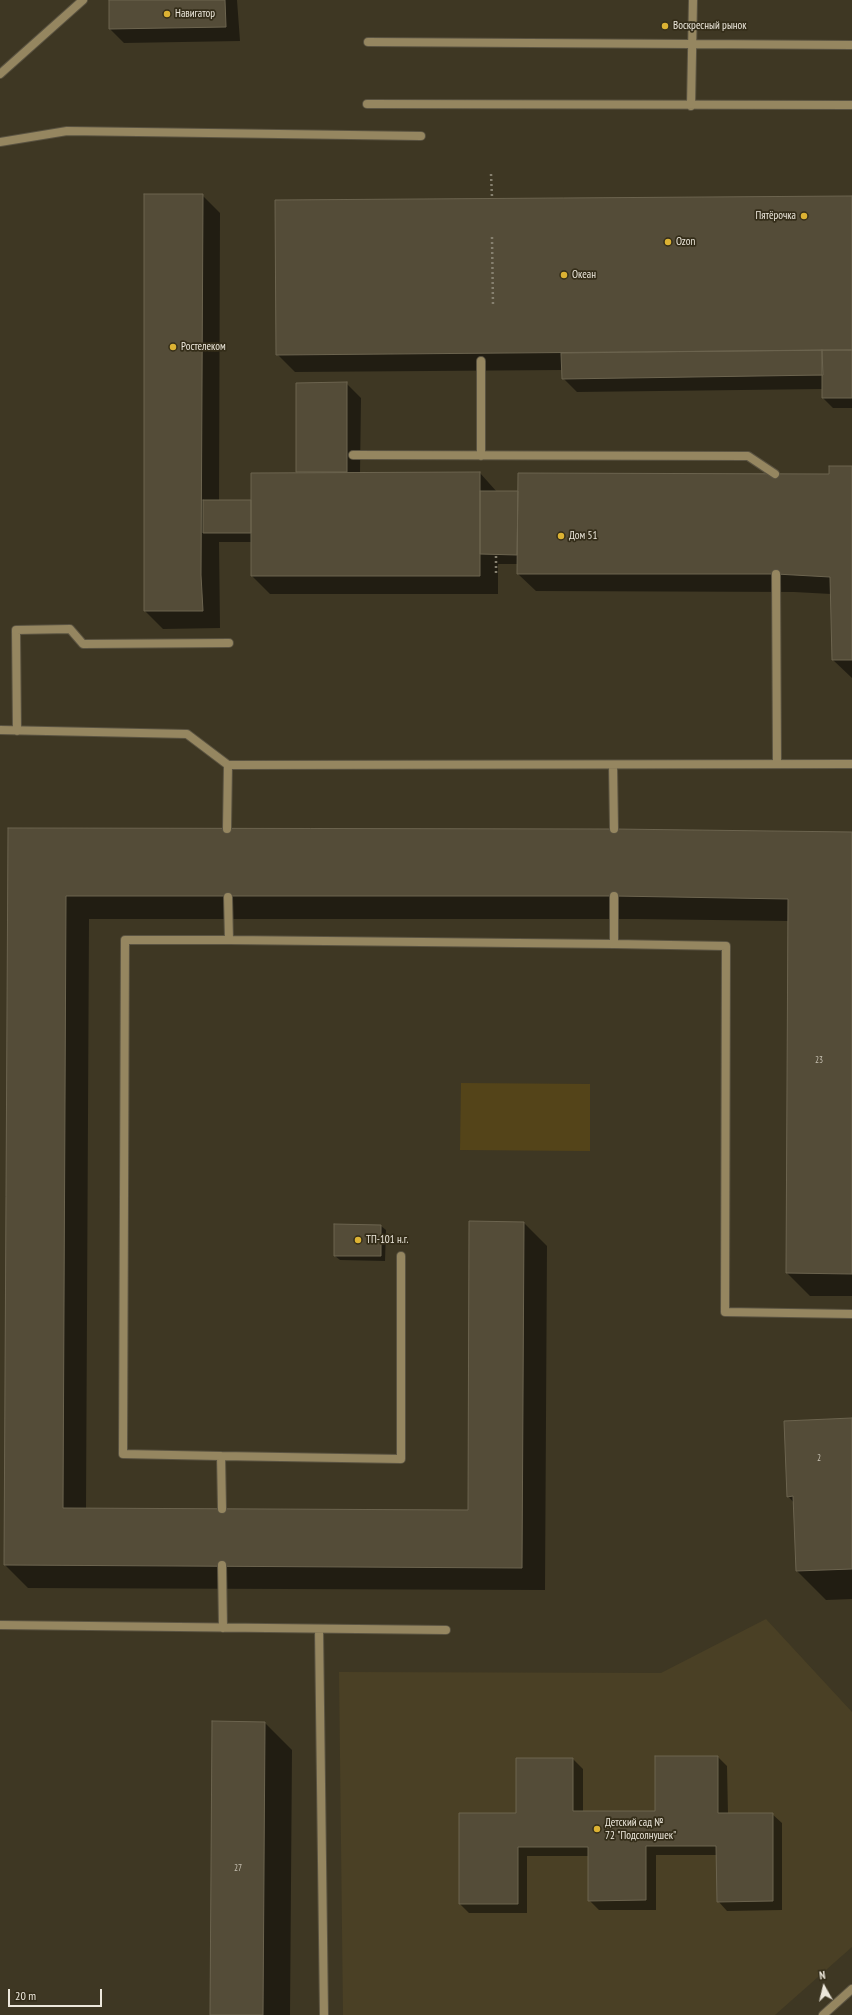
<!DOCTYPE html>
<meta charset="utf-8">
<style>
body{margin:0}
#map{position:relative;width:852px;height:2015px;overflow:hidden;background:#3e3723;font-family:"PT Sans Narrow",sans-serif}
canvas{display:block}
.north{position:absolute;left:804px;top:1967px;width:40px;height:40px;-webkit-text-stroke:3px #342d19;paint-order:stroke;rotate:352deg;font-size:11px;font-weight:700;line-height:16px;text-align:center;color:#ede8dc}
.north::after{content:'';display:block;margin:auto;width:14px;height:18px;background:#ede8dc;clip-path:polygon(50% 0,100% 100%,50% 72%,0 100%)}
.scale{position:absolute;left:8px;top:1989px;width:94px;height:18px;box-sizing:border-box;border:2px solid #ede8dc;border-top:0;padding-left:5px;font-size:12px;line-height:14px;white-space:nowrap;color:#ede8dc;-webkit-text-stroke:3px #342d19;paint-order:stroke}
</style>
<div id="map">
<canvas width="852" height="2015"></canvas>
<div class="north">N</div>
<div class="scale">20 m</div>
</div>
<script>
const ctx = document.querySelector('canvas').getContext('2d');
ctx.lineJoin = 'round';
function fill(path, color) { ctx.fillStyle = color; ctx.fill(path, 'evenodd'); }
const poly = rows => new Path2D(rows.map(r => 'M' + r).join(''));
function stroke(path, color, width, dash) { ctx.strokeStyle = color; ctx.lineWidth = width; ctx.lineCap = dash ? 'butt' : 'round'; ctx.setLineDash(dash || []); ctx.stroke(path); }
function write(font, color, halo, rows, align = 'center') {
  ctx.font = font + ' "PT Sans Narrow",sans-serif'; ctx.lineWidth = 3.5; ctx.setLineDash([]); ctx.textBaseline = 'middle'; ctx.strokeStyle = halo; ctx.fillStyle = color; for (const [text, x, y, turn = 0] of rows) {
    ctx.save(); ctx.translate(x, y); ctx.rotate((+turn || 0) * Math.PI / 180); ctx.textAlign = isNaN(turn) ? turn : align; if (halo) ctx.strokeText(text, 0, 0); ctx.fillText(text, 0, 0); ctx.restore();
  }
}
const built = poly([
 [766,1619,852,1712,852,1947,775,2015,343,2015,339,1672,661,1673]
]);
const green = poly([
 [461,1083,590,1084,590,1151,460,1150]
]);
const shadow = poly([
 [110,0,237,0,240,41,124,43,110,29],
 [202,195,220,213,219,501,252,501,299,474,297,472,346,383,361,398,360,473,480,473,497,492,830,475,852,467,852,678,833,660,831,594,794,592,536,591,518,574,518,564,498,564,498,594,270,594,252,576,252,542,219,542,220,628,163,629,145,611],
 [852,197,852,408,833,408,823,398,823,389,577,392,563,378,562,370,295,372,277,354],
 [9,829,852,833,852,1296,810,1296,787,1273,789,921,638,919,89,919,86,1509,469,1511,524,1223,547,1246,545,1590,28,1588,5,1565],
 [381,1226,386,1230,385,1261,340,1260,335,1256],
 [852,1419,852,1599,826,1600,797,1571,794,1503,788,1496],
 [265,1723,292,1750,290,2015,211,2015],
 [718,1757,727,1766,728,1814,772,1814,782,1823,782,1910,727,1911,718,1901,717,1855,656,1855,656,1910,599,1910,589,1900,589,1856,527,1856,527,1913,469,1913,460,1904,517,1814,573,1759,583,1769,583,1812,656,1812]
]);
const building = poly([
 [109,0,225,0,226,27,109,29,109,0],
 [144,194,203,194,201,575,203,611,144,611,144,194],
 [852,196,852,350,276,355,275,200,852,196],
 [822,350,852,350,852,398,822,398,822,350],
 [822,350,823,375,562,379,561,353,822,350],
 [347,382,347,472,296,472,296,383,347,382],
 [829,466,852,466,852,660,832,660,830,577,776,574,517,574,518,473,829,474,829,466],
 [480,472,480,576,251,576,251,473,480,472],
 [480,491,518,491,517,555,480,554,480,491],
 [203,500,251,500,251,533,203,533,203,500],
 [8,828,614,829,852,832,852,1274,786,1273,788,899,614,896,66,896,63,1508,468,1510,469,1221,524,1222,522,1568,4,1565,8,828],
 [334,1224,381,1225,381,1256,334,1256,334,1224],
 [852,1418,852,1569,796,1571,793,1496,787,1497,784,1421,852,1418],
 [212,1721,265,1722,263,2015,210,2015,212,1721],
 [655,1756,718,1756,718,1813,773,1813,773,1901,717,1902,716,1846,646,1846,646,1900,588,1901,588,1847,518,1847,518,1904,459,1904,459,1813,516,1813,516,1758,573,1758,573,1811,655,1811,655,1756]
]);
const path = poly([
 [491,174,492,197],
 [492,237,493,306],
 [496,556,496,576]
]);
const lane = poly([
 [368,42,852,45],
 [0,74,83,0],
 [367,104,852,105],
 [691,106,693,0],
 [0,142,67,131,421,136],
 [481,361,481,456],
 [353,455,748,456,775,474],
 [776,574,777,764],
 [0,730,187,734,228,765,852,764],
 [17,731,16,630,70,629,83,644,229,643],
 [613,765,614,829],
 [227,829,228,765],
 [229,940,614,944,614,896],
 [614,944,726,946,725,1312,852,1314],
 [221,1456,401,1459,401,1256],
 [222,1509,221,1456,123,1454,125,940,229,940,228,897],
 [222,1565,223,1628],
 [0,1625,446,1630],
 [319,1629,324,2015],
 [823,2015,852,1989]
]);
const markers = [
 [167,14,4,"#dcb233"],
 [665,26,4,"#dcb233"],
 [804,216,4,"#dcb233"],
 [668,242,4,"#dcb233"],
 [564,275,4,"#dcb233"],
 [173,347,4,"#dcb233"],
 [561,536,4,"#dcb233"],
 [358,1240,4,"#dcb233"],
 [597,1829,4,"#dcb233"]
];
const numberNames = [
 ["23",819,1060],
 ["2",819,1458],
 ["27",238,1868]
];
const poiNames = [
 ["Навигатор",175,14],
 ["Воскресный рынок",673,26],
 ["Пятёрочка",796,216,"right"],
 ["Ozon",676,242],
 ["Океан",572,275],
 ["Ростелеком",181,347],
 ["Дом 51",569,536],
 ["ТП-101 н.г.",366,1240],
 ["Детский сад №",605,1823],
 ["72 \"Подсолнушек\"",605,1836]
];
fill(built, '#4a4025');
fill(green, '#544419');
fill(shadow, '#0007');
fill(building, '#544c38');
stroke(building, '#6c644f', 1);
stroke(lane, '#5a5341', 10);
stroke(path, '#86806f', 2.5, [2, 3]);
stroke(lane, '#958660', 8);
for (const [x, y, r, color] of markers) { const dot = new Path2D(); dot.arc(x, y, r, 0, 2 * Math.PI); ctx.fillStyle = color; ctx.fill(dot); stroke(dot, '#342d19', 1.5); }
write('9px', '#c7c1b3', null, numberNames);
write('11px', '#ede8dc', '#342d19', poiNames, 'left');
</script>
